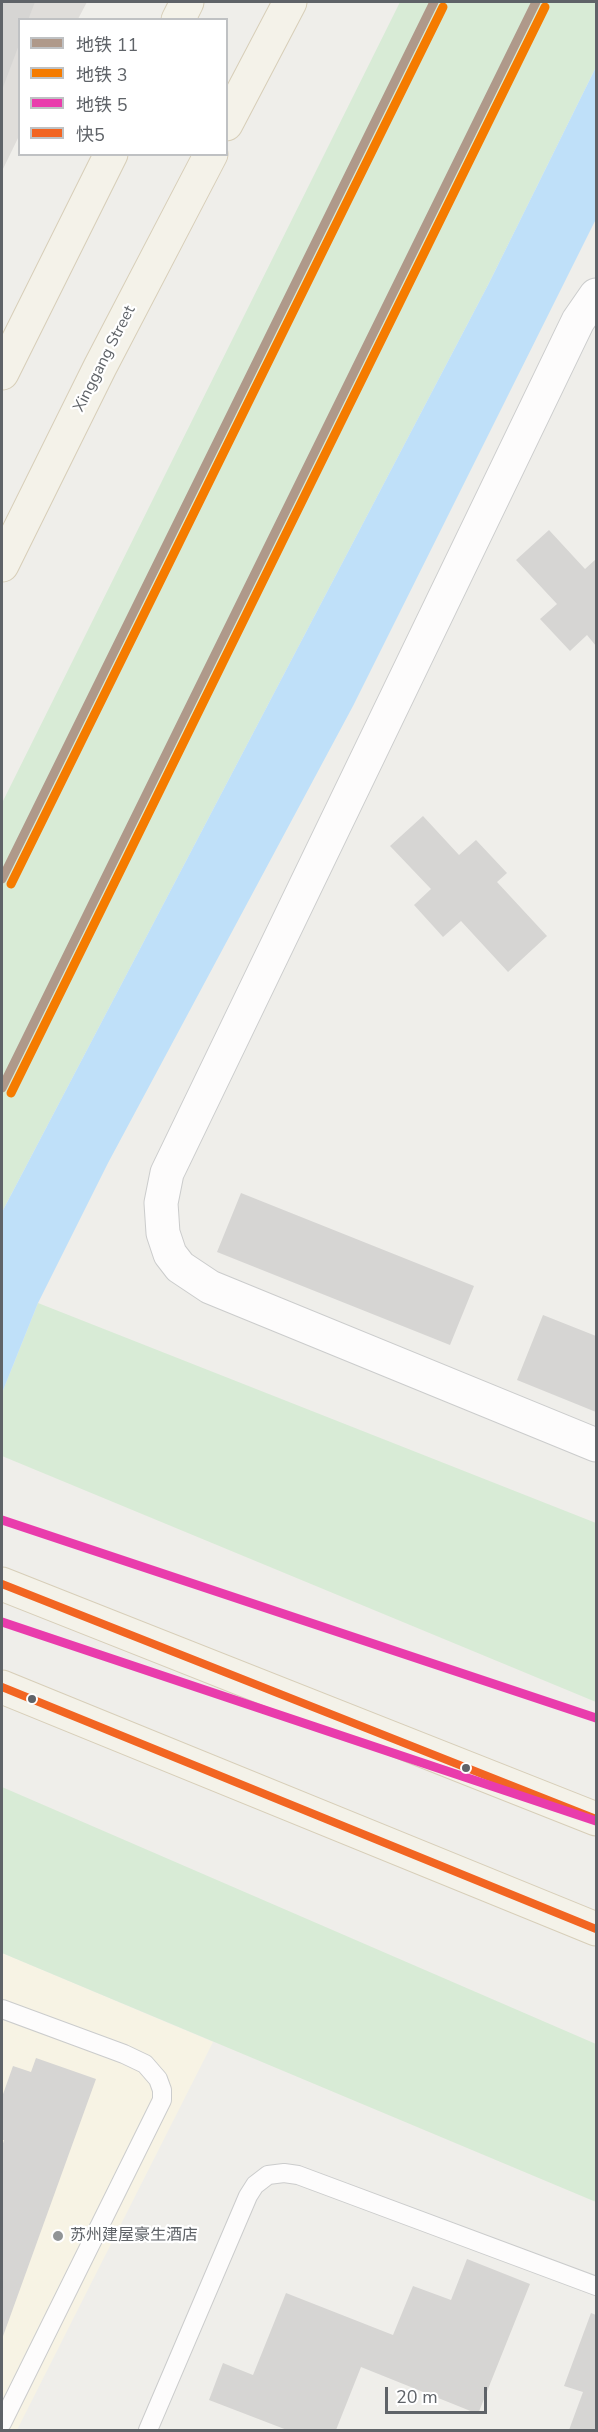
<!DOCTYPE html>
<meta charset="utf-8">
<style>
body{margin:0}
#map{position:relative;width:598px;height:2432px;overflow:hidden;background:#efeeea;font-family:"Nunito Sans","Noto Sans SC",sans-serif}
canvas{display:block}
.frame{position:absolute;inset:0;border:3px solid #5f6368;pointer-events:none}
.legend{position:absolute;left:18px;top:18px;width:210px;height:138px;box-sizing:border-box;background:#fff;border:2px solid #bfc1c3;margin:0;padding:8px 10px;list-style:none;font-size:18px;color:#5f6368}
.legend li{display:flex;align-items:center;gap:12px;height:30px}
.legend b{width:30px;border:2px solid #bfc1c3}
.scale{position:absolute;left:385px;top:2387px;width:102px;height:27px;box-sizing:border-box;border:3px solid #5f6368;border-top:0;padding-left:8px;font-size:18px;line-height:21px;white-space:nowrap;color:#5f6368;-webkit-text-stroke:4px #fff;paint-order:stroke}
</style>
<div id="map">
<canvas width="598" height="2432"></canvas>
<div class="frame"></div>
<ul class="legend">
<li><b style="height:8px;background:#af998a"></b>地铁 11</li>
<li><b style="height:8px;background:#f57b00"></b>地铁 3</li>
<li><b style="height:8px;background:#e93cac"></b>地铁 5</li>
<li><b style="height:8px;background:#f26522"></b>快5</li>
</ul>
<div class="scale">20 m</div>
</div>
<script>
const ctx = document.querySelector('canvas').getContext('2d');
ctx.lineJoin = 'round';
function fill(path, color) { ctx.fillStyle = color; ctx.fill(path, 'evenodd'); }
const poly = rows => new Path2D(rows.map(r => 'M' + r).join(''));
function stroke(path, color, width, dash) { ctx.strokeStyle = color; ctx.lineWidth = width; ctx.lineCap = dash ? 'butt' : 'round'; ctx.setLineDash(dash || []); ctx.stroke(path); }
function write(font, color, halo, rows, align = 'center') {
  ctx.font = font + ' "Nunito Sans","Noto Sans SC",sans-serif'; ctx.lineWidth = 4.5; ctx.setLineDash([]); ctx.textBaseline = 'middle'; ctx.strokeStyle = halo; ctx.fillStyle = color; for (const [text, x, y, turn = 0] of rows) {
    ctx.save(); ctx.translate(x, y); ctx.rotate((+turn || 0) * Math.PI / 180); ctx.textAlign = isNaN(turn) ? turn : align; if (halo) ctx.strokeText(text, 0, 0); ctx.fillText(text, 0, 0); ctx.restore();
  }
}
const commercial = poly([
 [2,1953,213,2042,17,2430,2,2430]
]);
const industrial = poly([
 [2,2,87,2,78,19,20,20,19,136,2,171]
]);
const green = poly([
 [400,2,596,2,596,67,489,283,2,1212,2,803],
 [38,1303,596,1523,596,1702,2,1456,2,1393],
 [2,1787,596,2044,596,2202,2,1953]
]);
const water = poly([
 [596,67,596,219,353,706,108,1163,38,1303,2,1393,2,1212,489,283]
]);
const building = poly([
 [2,2,35,2,28,20,20,20,20,42,2,90],
 [549,530,585,569,596,559,596,646,587,635,570,651,540,619,557,604,516,560],
 [423,816,459,855,476,840,507,873,497,882,547,936,508,972,461,921,443,937,414,905,431,889,390,846],
 [241,1193,474,1286,450,1345,217,1252],
 [543,1315,596,1336,596,1412,517,1380],
 [36,2058,96,2079,2,2339,2,2147,4,2140,2,2140,2,2097,13,2066,31,2072],
 [467,2259,530,2284,478,2414,361,2367,336,2430,287,2430,209,2400,223,2363,253,2375,286,2293,393,2335,413,2286,451,2300],
 [591,2313,596,2315,596,2430,569,2430,583,2392,564,2386]
]);
const lane = poly([
 [2,2009,124,2054,145,2064,158,2079,162,2090,162,2100,2,2423],
 [148,2430,248,2196,255,2185,268,2175,284,2173,298,2175,596,2286]
]);
const street = poly([
 [596,295,578,321,167,1173,161,1203,163,1233,170,1254,180,1267,210,1287,596,1445]
]);
const primary = poly([
 [178,20,187,2],
 [226,124,290,2],
 [2,373,111,154],
 [2,565,100,367,211,154],
 [2,1584,596,1819],
 [2,1687,596,1929]
]);
const bus1 = poly([
 [2,1584,596,1819],
 [2,1687,596,1929]
]);
const metro1 = poly([
 [2,879,434,2],
 [2,1088,536,2]
]);
const metro2 = poly([
 [11,884,443,7],
 [11,1093,545,7]
]);
const metro3 = poly([
 [2,1520,596,1718],
 [2,1622,596,1821]
]);
const markers = [
 [32,1699,5,"#5f6368"],
 [466,1768,5,"#5f6368"],
 [58,2236,6,"#919496"]
];
const streetNames = [
 ["Xinggang Street",105,359,-63]
];
const poiNames = [
 ["苏州建屋豪生酒店",70,2236]
];
fill(commercial, '#f7f3e4');
fill(industrial, '#dfddda');
fill(green, '#d8ebd6');
fill(water, '#bfe0f9');
fill(building, '#d6d5d3');
stroke(lane, '#cbcccc', 20);
stroke(street, '#cbcccc', 35);
stroke(primary, '#d7ceb8', 35);
stroke(lane, '#fdfcfc', 18);
stroke(street, '#fdfcfc', 33);
stroke(primary, '#f4f2e9', 33);
stroke(bus1, '#f26522', 8);
stroke(metro1, '#af998a', 9);
stroke(metro2, '#f57b00', 9);
stroke(metro3, '#e93cac', 9);
for (const [x, y, r, color] of markers) { const dot = new Path2D(); dot.arc(x, y, r, 0, 2 * Math.PI); ctx.fillStyle = color; ctx.fill(dot); stroke(dot, '#fff', 2); }
write('16px', '#5f6368', '#fff', streetNames);
write('16px', '#5f6368', '#fff', poiNames, 'left');
</script>
